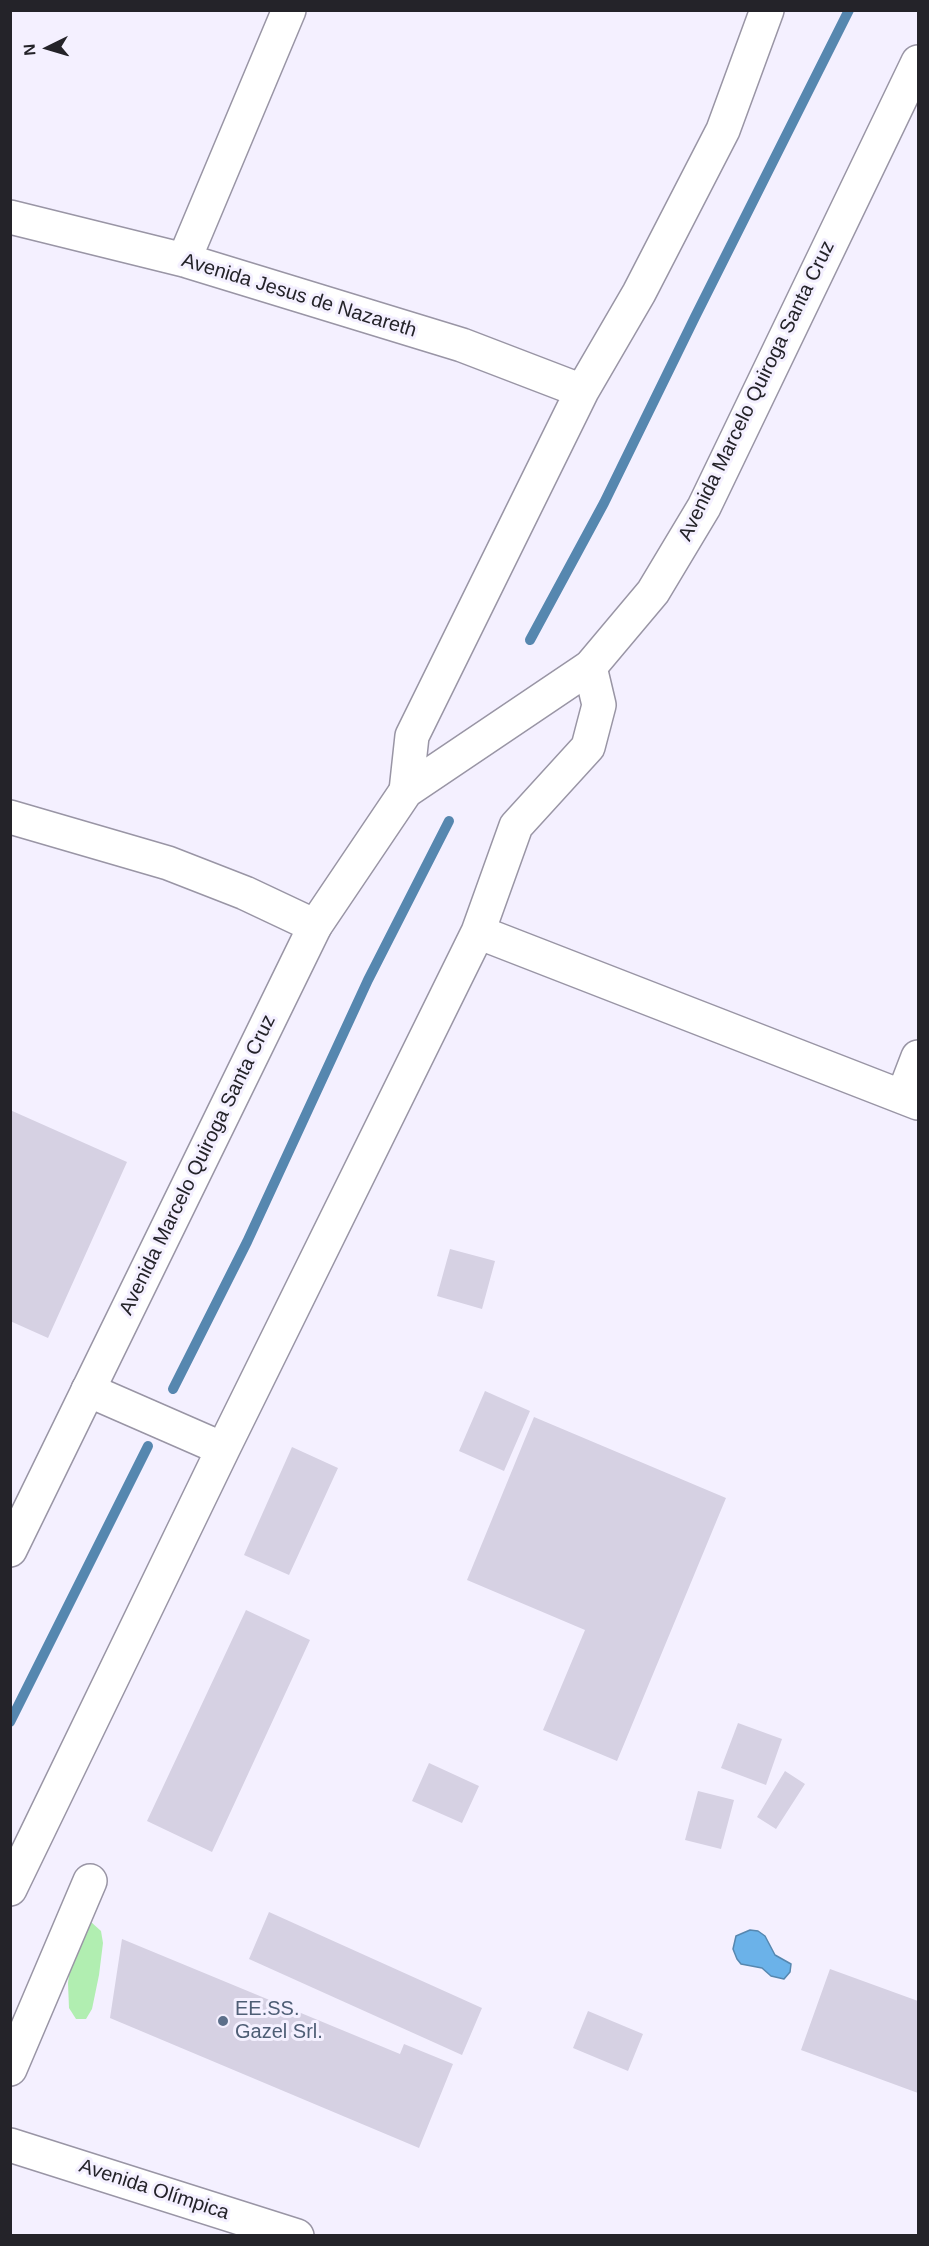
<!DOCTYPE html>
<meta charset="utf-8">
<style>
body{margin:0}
#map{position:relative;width:929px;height:2246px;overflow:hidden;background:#f4f0ff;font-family:Arial,sans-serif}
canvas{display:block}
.frame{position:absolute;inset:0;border:12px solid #242329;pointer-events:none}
.north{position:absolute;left:18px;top:18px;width:60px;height:60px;-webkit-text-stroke:4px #f4f0ff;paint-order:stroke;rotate:265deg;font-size:16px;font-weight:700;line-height:24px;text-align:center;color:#242329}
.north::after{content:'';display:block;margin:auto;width:21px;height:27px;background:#242329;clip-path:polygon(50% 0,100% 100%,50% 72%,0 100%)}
</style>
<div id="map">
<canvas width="929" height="2246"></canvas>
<div class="frame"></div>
<div class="north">N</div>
</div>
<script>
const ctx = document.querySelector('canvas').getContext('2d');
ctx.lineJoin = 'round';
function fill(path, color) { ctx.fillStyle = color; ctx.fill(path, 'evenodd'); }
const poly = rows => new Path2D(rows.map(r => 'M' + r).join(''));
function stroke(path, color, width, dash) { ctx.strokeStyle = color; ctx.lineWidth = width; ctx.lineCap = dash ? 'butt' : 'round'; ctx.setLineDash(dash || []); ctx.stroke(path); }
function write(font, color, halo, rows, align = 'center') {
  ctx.font = font + ' Arial,sans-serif'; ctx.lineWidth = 6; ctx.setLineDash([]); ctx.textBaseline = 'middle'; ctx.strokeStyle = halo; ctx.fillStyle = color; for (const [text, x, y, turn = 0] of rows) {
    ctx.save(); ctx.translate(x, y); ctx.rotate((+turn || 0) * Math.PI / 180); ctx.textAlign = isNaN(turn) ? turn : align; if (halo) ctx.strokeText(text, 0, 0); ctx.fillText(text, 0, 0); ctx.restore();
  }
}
const green = poly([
 [91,1922,101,1931,103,1943,99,1975,92,2009,86,2019,76,2019,69,2008,68,1983,73,1944,82,1926]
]);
const water = poly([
 [750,1930,758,1931,765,1936,775,1955,791,1964,790,1972,784,1979,771,1976,762,1968,741,1964,737,1959,733,1949,736,1936,750,1930]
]);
const stream = poly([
 [530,640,604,503,695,317,849,10],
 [173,1389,247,1242,368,980,449,821],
 [10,1722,148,1446]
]);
const building = poly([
 [10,1110,127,1162,48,1338,10,1321],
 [450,1249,495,1261,482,1309,437,1296],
 [485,1391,530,1411,504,1471,459,1451],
 [534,1417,726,1498,617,1761,543,1730,585,1630,467,1580],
 [292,1447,338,1468,289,1575,244,1555],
 [246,1610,310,1640,212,1852,147,1821],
 [738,1723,782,1739,766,1785,721,1768],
 [429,1763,479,1786,462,1823,412,1801],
 [785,1771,805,1784,776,1829,757,1817],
 [698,1791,734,1800,721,1849,685,1840],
 [269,1912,482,2008,462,2055,249,1959],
 [122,1939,400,2054,404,2044,453,2064,419,2148,110,2018],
 [830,1969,918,2001,918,2093,801,2050],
 [588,2011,643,2034,628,2071,573,2048]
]);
const minor = poly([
 [10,217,184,260,462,345,582,391],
 [184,260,289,10],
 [406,791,412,736,582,391,639,293,723,130,767,10],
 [10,817,168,863,245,893,315,926],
 [478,932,918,1103],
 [903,1096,918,1057],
 [88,1390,223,1449],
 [10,1889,223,1449,478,932,516,826,588,747,599,705,590,667],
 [10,2069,90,1881],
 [10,2145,297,2236]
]);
const major = poly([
 [10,1550,315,926,406,791,590,667,653,592,704,507,918,62]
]);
const markers = [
 [223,2021,6,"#5c6f8a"]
];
const streetNames = [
 ["Avenida Jesus de Nazareth",299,296,17],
 ["Avenida Marcelo Quiroga Santa Cruz",757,391,-64],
 ["Avenida Marcelo Quiroga Santa Cruz",198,1165,-64],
 ["Avenida Olímpica",154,2190,18]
];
const serviceNames = [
 ["EE.SS.",235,2009],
 ["Gazel Srl.",235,2032]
];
fill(green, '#b1eeb1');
fill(water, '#6bb2e9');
stroke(water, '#5687af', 1.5);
stroke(stream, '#5687af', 10);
fill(building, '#d6d1e3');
stroke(minor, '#9995a5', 36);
stroke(major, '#9995a5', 36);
stroke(minor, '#fff', 33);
stroke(major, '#fff', 33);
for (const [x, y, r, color] of markers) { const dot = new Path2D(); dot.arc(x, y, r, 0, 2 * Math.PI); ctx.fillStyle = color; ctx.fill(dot); stroke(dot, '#f4f0ff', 2); }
write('20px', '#242329', '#f4f0ff', streetNames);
write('20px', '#4e5e75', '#f4f0ff', serviceNames, 'left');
</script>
